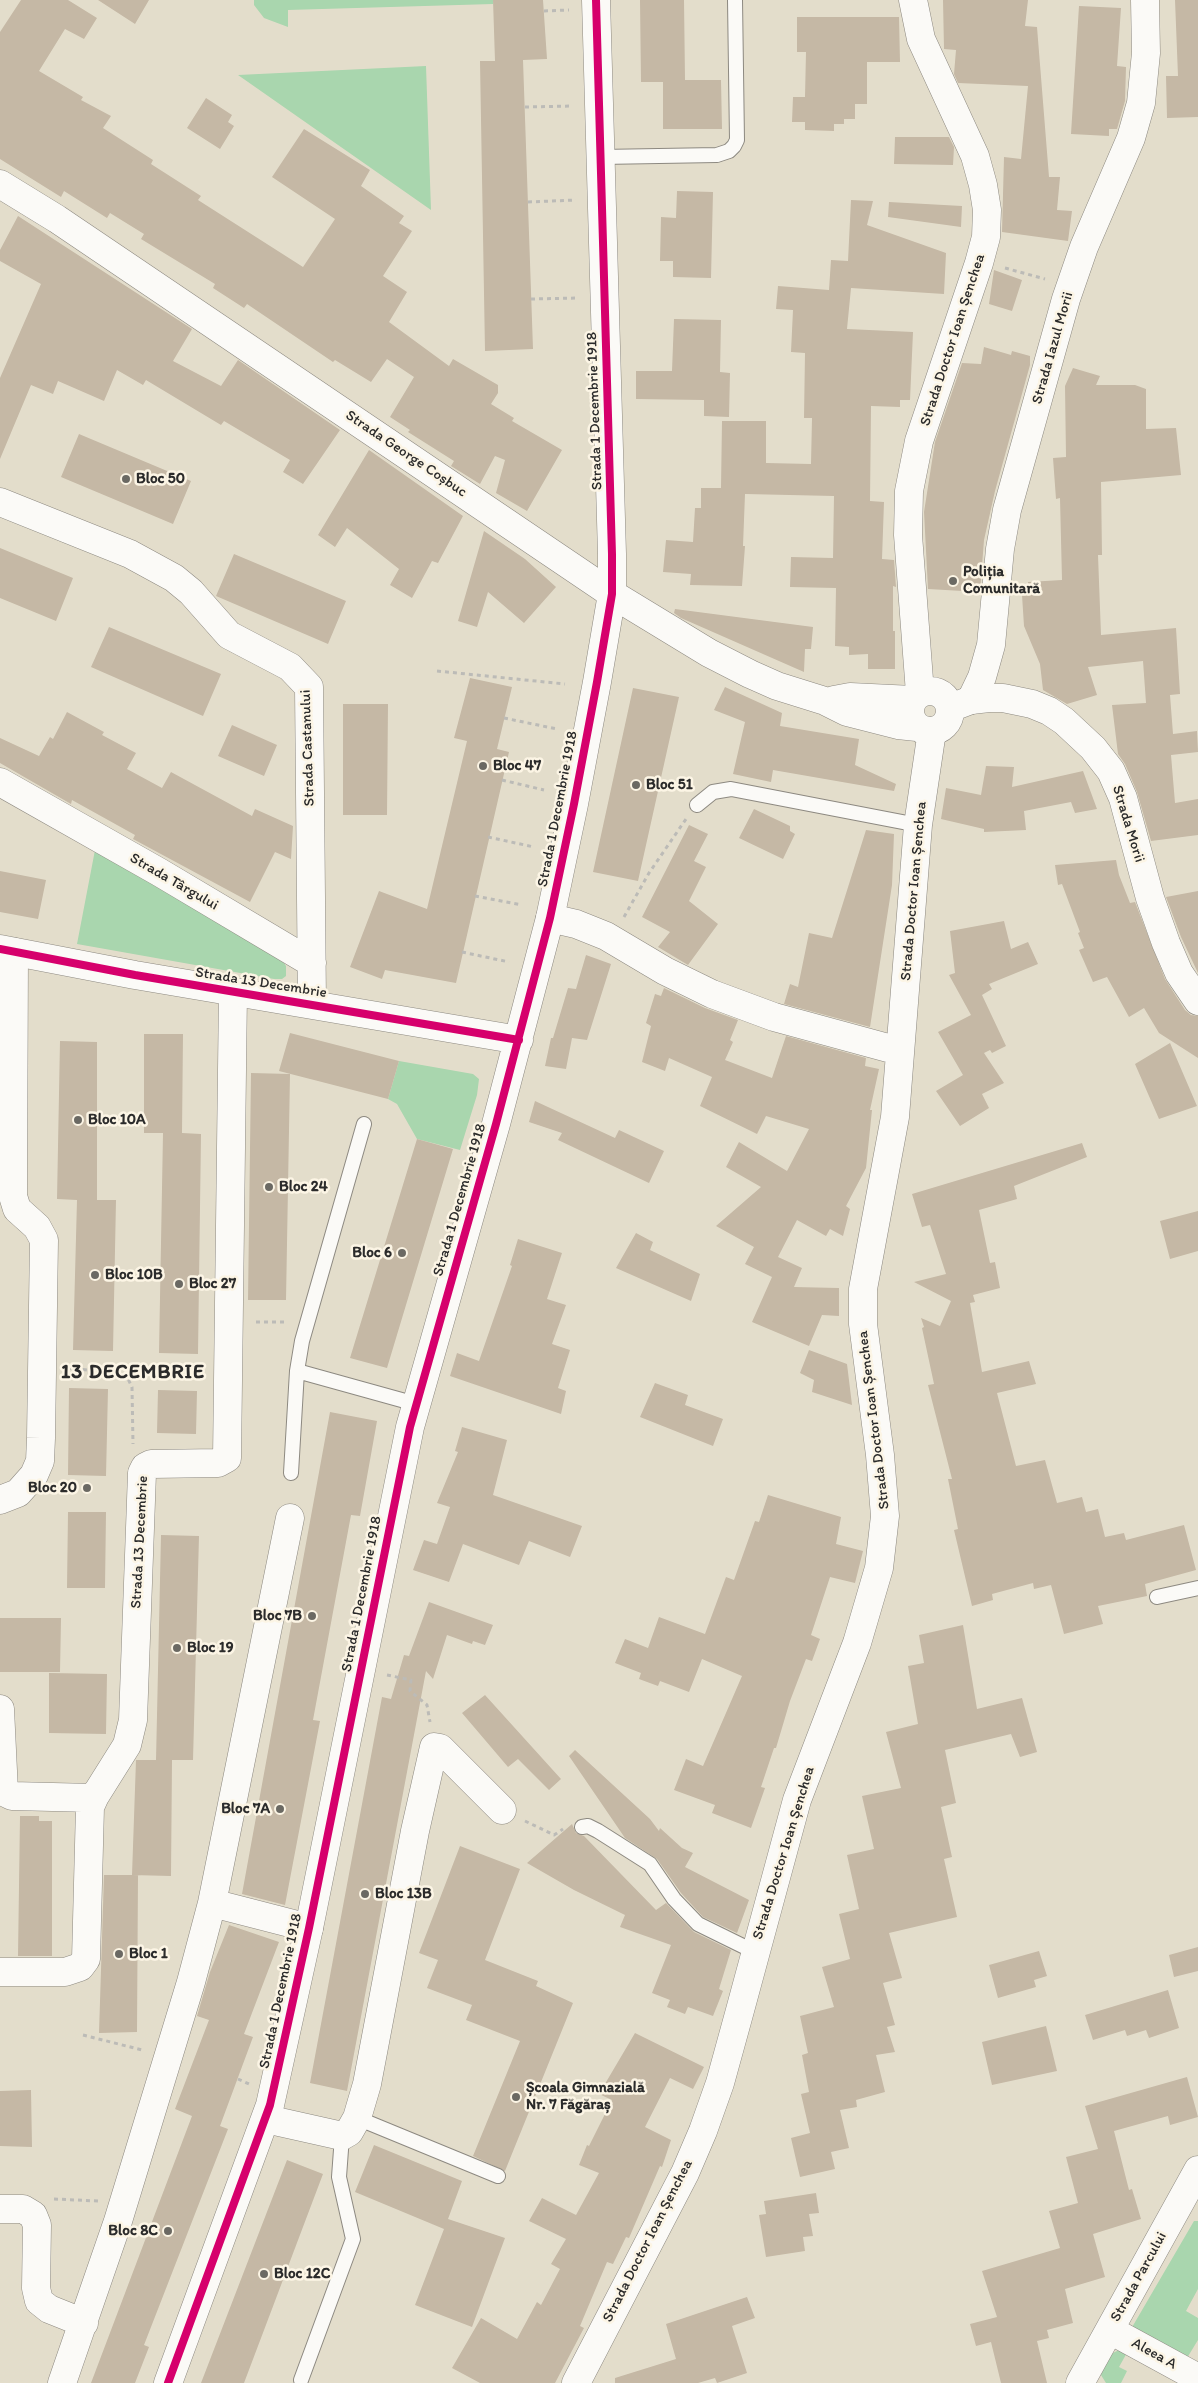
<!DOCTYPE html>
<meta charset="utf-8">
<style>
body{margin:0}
canvas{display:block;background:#e3ddcb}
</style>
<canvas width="1198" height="2383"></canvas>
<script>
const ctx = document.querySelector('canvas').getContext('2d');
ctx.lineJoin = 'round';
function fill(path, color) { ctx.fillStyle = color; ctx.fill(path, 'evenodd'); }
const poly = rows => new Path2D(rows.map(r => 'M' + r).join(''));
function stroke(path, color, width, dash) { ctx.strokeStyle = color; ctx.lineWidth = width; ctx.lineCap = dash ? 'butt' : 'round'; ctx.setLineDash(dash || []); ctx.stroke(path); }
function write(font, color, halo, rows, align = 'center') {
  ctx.font = font + ' Itim,sans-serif'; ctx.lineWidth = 5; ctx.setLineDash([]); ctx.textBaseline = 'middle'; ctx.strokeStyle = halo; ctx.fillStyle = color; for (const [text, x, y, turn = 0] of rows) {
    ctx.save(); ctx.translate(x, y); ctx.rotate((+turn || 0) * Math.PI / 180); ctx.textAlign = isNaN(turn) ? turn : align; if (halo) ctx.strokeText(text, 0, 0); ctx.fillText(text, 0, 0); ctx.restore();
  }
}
const green = poly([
 [254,0,493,0,493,4,288,10,288,27,264,18,254,5],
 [426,66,431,210,238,75],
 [95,850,282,960,286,966,286,976,282,979,274,979,77,944],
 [399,1061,473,1074,479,1079,477,1095,460,1150,417,1139,397,1104,388,1099],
 [1194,2221,1198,2221,1198,2289,1186,2311,1198,2318,1198,2340,1187,2358,1131,2329],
 [1121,2349,1128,2351,1119,2367,1127,2371,1121,2383,1106,2383,1101,2375,1103,2368,1111,2354]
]);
const building = poly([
 [21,0,68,0,97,18,84,39,65,29,39,71,83,97,81,100,111,116,103,128,153,160,151,164,201,196,198,200,303,267,335,219,272,177,304,129,370,170,361,186,404,216,399,223,412,231,383,276,407,292,389,322,449,366,453,359,498,385,498,393,491,404,514,418,512,421,562,450,527,511,496,493,505,460,495,456,480,484,451,466,454,461,408,432,410,430,390,417,414,377,387,359,371,382,335,360,333,362,247,304,244,308,213,288,215,284,141,239,144,234,110,213,107,218,64,191,61,197,0,159,0,32],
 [98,0,149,0,135,24],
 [493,0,543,0,547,59,523,60,533,349,485,351,480,61,495,61],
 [640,0,684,0,685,80,721,80,722,129,663,129,663,82,641,82],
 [943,0,1028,0,1025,26,1037,27,1049,177,1060,177,1057,210,1072,211,1068,241,1002,232,1004,157,1021,159,1028,86,958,83,954,74,956,50,944,49],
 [1175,0,1198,0,1198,117,1167,118,1166,76,1178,76],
 [1079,6,1121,8,1117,66,1126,67,1125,101,1117,129,1109,129,1109,136,1071,134],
 [797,17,899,17,900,62,867,62,867,104,855,104,855,119,844,119,844,124,834,124,834,131,805,130,805,122,792,122,793,97,805,97,806,52,797,52],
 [206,98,232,115,228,122,234,126,220,149,187,128],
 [895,137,949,137,954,147,953,165,894,164],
 [677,191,713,192,711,278,673,277,673,261,660,261,661,217,676,218],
 [851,200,873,201,867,225,946,253,944,294,851,288,847,329,913,332,910,400,900,400,900,407,871,406,870,501,884,502,882,559,894,560,896,587,893,586,893,631,895,631,895,669,868,669,868,654,849,655,849,647,835,646,836,588,790,587,791,557,833,558,834,496,745,494,743,546,745,546,742,586,690,585,691,574,663,572,666,540,693,542,695,508,701,508,701,488,721,488,722,421,766,421,766,463,811,464,812,418,804,418,805,353,791,352,793,310,776,309,778,286,829,290,831,260,848,261],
 [889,202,962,206,961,227,888,217],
 [18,216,192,329,173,361,221,386,238,360,340,430,303,484,283,472,290,460,224,421,221,425,146,380,143,385,117,370,104,401,58,381,53,394,31,385,0,459,0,378,41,284,0,261,0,250],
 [994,270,1022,280,1012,311,989,304],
 [674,319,721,320,720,372,730,373,729,417,704,416,704,400,636,399,636,371,672,371],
 [984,347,1011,355,1012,351,1030,356,1030,365,995,491,984,540,980,592,928,589,924,512,935,442,962,363,981,364],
 [1073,368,1100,376,1096,385,1135,385,1146,389,1146,429,1176,428,1181,475,1101,482,1102,555,1098,555,1101,635,1176,628,1180,694,1170,695,1173,734,1197,731,1198,752,1171,755,1175,803,1198,799,1198,835,1151,841,1137,792,1125,764,1118,754,1112,705,1146,703,1143,661,1088,667,1097,695,1067,704,1043,690,1040,664,1024,626,1022,595,1028,595,1028,582,1062,580,1060,498,1056,499,1053,458,1066,457,1065,386],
 [79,434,191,481,173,524,61,477],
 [369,450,463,516,438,563,432,561,412,598,390,585,399,569,347,528,335,547,318,535],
 [484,531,525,559,556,587,524,623,488,592,477,627,458,621],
 [0,548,73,578,56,621,0,598],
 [234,554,346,601,328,644,216,596],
 [675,609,813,627,811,649,805,649,804,672,681,618,674,613],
 [109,627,221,674,203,716,91,667],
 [470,678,512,687,497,749,509,752,456,983,385,970,382,979,350,967,379,891,427,909,467,741,454,738],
 [725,687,782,713,780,726,859,739,855,765,896,784,894,791,773,770,771,782,733,774,745,722,714,710],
 [633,688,679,697,638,881,593,872],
 [343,704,388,704,387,815,343,815],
 [67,712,104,732,102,735,136,753,127,769,162,788,171,772,252,816,255,809,293,826,291,859,275,852,250,902,133,839,135,835,72,800,71,804,0,763,0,738,39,756,50,737,53,739],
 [232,725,277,745,264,776,218,756],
 [986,766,1014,767,1012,787,1083,771,1097,809,1075,813,1071,802,1024,811,1026,830,984,832,984,829,941,819,946,788,981,795],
 [754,809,790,826,790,831,795,834,783,859,739,838],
 [689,825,708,834,694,861,706,867,689,901,718,924,688,965,658,947,670,932,642,917],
 [866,830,894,834,892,885,870,1027,784,1004,790,984,798,987,809,933,832,938],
 [1116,860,1119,875,1130,903,1135,902,1165,979,1185,1010,1191,1015,1198,1016,1198,1058,1159,1033,1144,1008,1129,1017,1107,977,1093,982,1079,950,1084,948,1078,933,1080,932,1062,884,1058,885,1055,865],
 [0,871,46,880,38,919,0,912],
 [1198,891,1198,973,1181,937,1166,897],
 [1004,921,1011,949,1028,942,1038,964,989,984,992,989,982,995,1006,1046,992,1053,990,1050,984,1053,1004,1083,982,1094,989,1108,960,1126,936,1091,963,1075,938,1032,971,1015,949,975,955,973,950,931],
 [586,955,611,964,587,1040,572,1038,566,1069,545,1066,551,1038,553,1038,568,988,576,989],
 [664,988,705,1008,738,1020,730,1040,733,1042,725,1060,772,1078,786,1036,866,1058,865,1066,879,1069,870,1110,872,1110,866,1168,846,1206,850,1209,843,1236,830,1229,826,1236,797,1220,778,1257,802,1268,794,1287,839,1288,839,1316,822,1315,809,1346,752,1322,772,1277,745,1264,754,1247,716,1226,761,1187,726,1167,739,1142,787,1171,809,1129,766,1116,757,1134,700,1106,712,1077,669,1058,665,1071,642,1062,651,1026,646,1023,655,994,661,996],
 [290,1033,399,1061,388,1099,279,1071],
 [144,1034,183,1034,182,1133,201,1134,198,1354,159,1353,163,1133,144,1133],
 [60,1041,97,1042,97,1200,116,1200,113,1351,73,1350,77,1200,57,1199],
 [1170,1043,1197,1106,1159,1119,1135,1064],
 [251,1073,290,1074,286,1300,248,1300],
 [535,1101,615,1138,619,1130,664,1151,649,1183,558,1140,562,1133,529,1122],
 [417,1139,453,1149,387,1368,350,1358],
 [1082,1143,1087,1157,1014,1186,1017,1199,979,1210,990,1263,995,1262,1000,1288,973,1295,975,1302,970,1303,982,1372,1029,1361,1036,1384,997,1393,1016,1466,1045,1460,1057,1503,1082,1497,1086,1512,1098,1509,1105,1537,1124,1533,1126,1540,1184,1525,1196,1570,1145,1584,1147,1596,1098,1606,1103,1624,1064,1634,1051,1585,1034,1589,1033,1583,992,1594,993,1600,972,1606,954,1530,958,1529,948,1479,952,1479,928,1385,934,1384,922,1328,924,1327,921,1318,940,1326,951,1301,914,1282,946,1274,930,1225,922,1227,912,1194],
 [1198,1211,1198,1251,1170,1259,1160,1221],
 [636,1233,653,1242,650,1250,700,1274,691,1301,616,1268],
 [518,1239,562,1253,547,1299,566,1305,552,1344,570,1350,558,1388,566,1391,561,1414,450,1376,457,1353,479,1361,512,1266,510,1265],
 [809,1350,847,1364,852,1405,812,1392,814,1380,800,1373],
 [655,1383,688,1395,685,1405,723,1419,713,1446,640,1417],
 [69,1388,108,1389,106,1476,68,1475],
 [158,1390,197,1391,196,1434,157,1433],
 [330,1412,377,1421,360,1516,351,1515,313,1720,320,1721,285,1905,242,1894],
 [462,1427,507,1440,493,1495,582,1526,570,1557,529,1541,519,1565,463,1544,449,1582,413,1570,424,1540,437,1544,450,1507,437,1503,458,1452,455,1451],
 [768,1495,841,1517,836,1544,863,1551,855,1583,830,1577,811,1635,820,1639,812,1661,806,1659,790,1701,776,1748,774,1748,761,1787,765,1788,751,1828,712,1813,715,1805,674,1790,686,1759,703,1766,742,1676,702,1659,689,1692,660,1681,658,1686,639,1679,641,1673,615,1663,625,1639,648,1648,659,1617,705,1634,726,1577,734,1580,755,1521,759,1522],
 [68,1512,106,1512,105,1588,67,1588],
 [161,1535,199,1536,193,1760,156,1760],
 [429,1602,493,1625,485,1645,473,1641,472,1644,447,1635,433,1679,426,1671,347,2091,310,2083,382,1697,391,1699,404,1655,409,1656],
 [0,1618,61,1618,60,1672,0,1672],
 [963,1625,977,1709,1022,1698,1037,1752,1020,1757,1011,1734,945,1750,956,1803,941,1807,952,1857,944,1859,957,1917,889,1933,902,1978,883,1983,895,2025,887,2027,895,2052,876,2055,885,2092,856,2100,857,2107,840,2110,849,2148,831,2152,835,2169,800,2177,791,2138,810,2133,801,2094,809,2092,802,2055,808,2053,800,2016,834,2007,822,1967,850,1959,839,1914,859,1909,847,1855,874,1849,862,1796,901,1788,886,1732,918,1724,908,1666,924,1663,919,1635],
 [49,1673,107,1674,106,1734,49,1733],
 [485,1695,561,1779,549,1790,518,1759,508,1767,462,1713],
 [575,1750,650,1819,659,1831,660,1828,682,1848,693,1853,685,1867,749,1900,737,1933,703,1917,681,1893,657,1859,625,1838,569,1756],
 [136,1760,172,1760,171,1876,132,1875],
 [20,1816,39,1816,39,1821,52,1821,52,1956,18,1956],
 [572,1824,576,1833,584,1836,656,1910,666,1903,694,1932,731,1950,719,1989,723,1991,713,2016,688,2007,685,2014,667,2007,670,2000,652,1993,671,1945,620,1927,625,1915,574,1890,527,1863],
 [460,1846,520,1869,485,1960,538,1981,536,1986,573,2003,505,2171,473,2156,520,2041,466,2020,472,2005,427,1988,438,1960,419,1953],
 [104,1875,138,1875,137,2032,99,2033],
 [229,1925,279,1942,244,2034,253,2037,220,2126,228,2129,144,2345,149,2347,135,2383,91,2383,192,2116,175,2109,209,2020,197,2016,210,1972],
 [1198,1947,1198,1971,1174,1977,1169,1955],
 [1039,1951,1047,1976,1034,1980,1036,1987,998,1998,989,1965],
 [1168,1990,1179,2028,1149,2038,1146,2030,1127,2036,1125,2030,1093,2040,1085,2015],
 [1046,2026,1057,2071,992,2085,982,2042],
 [635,2033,704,2067,693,2089,670,2078,645,2127,671,2140,662,2167,660,2166,629,2238,626,2237,613,2264,607,2262,580,2326,584,2328,555,2383,480,2383,452,2368,481,2318,517,2339,537,2302,541,2305,560,2269,551,2264,566,2239,529,2221,542,2198,576,2215,599,2173,579,2165,587,2145,589,2146,612,2100,599,2094],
 [1187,2077,1198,2117,1170,2125,1168,2116,1114,2131,1129,2190,1132,2189,1141,2219,1093,2234,1105,2277,1065,2289,1073,2323,1047,2330,1049,2338,1037,2341,1047,2383,1001,2383,991,2342,976,2346,970,2324,997,2317,982,2271,1060,2248,1049,2211,1078,2203,1066,2157,1098,2149,1085,2106],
 [31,2090,32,2147,0,2146,0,2091],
 [374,2145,462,2181,448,2219,505,2238,472,2327,415,2305,444,2229,355,2192],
 [287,2160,323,2174,244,2383,201,2383],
 [816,2193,819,2213,809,2214,813,2236,803,2237,805,2251,766,2257,759,2215,766,2214,764,2201],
 [747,2297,755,2318,732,2326,747,2373,717,2383,715,2378,698,2383,615,2383,615,2378,676,2359,666,2324]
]);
const path = poly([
 [544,11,569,10],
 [525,107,573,106],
 [528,202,576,200],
 [1005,268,1045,279],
 [531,299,578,298],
 [437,671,565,684],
 [504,718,557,729],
 [502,780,544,790],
 [488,837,534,847],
 [475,896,522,905],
 [624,917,649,873,686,819],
 [462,952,509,962],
 [256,1322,287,1322],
 [67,1368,119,1373,128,1379,132,1387,133,1444],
 [387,1675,411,1680,410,1691,427,1705,430,1722],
 [525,1821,554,1835,563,1829],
 [83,2035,142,2050],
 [238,2079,249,2084],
 [54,2199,98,2201]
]);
const lane = poly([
 [601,157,717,155,729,151,734,146,737,140,735,0],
 [697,805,713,792,731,789,918,825],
 [297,1371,416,1404],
 [291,1473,297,1371,302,1341,364,1124],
 [1157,1597,1198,1588],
 [582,1827,588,1826,598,1831,650,1864,674,1899,698,1924,755,1952],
 [357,2118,498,2176],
 [301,2380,353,2239,339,2177,342,2136]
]);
const street = poly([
 [913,0,921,39,975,156,983,185,987,210,986,237,979,263,919,441,909,491,908,535,920,693],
 [0,184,57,219,612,594],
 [0,502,130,554,174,578,191,592,229,635,290,667,309,687,312,1004],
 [971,700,982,677,991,645,1000,549,1007,510,1066,299,1084,247,1131,138,1141,103,1146,53,1145,0],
 [0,782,159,872,312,963],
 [550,918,576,924,606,936,665,971,712,994,774,1017,899,1051],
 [0,1500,18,1493,34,1475,40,1461,41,1438,44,1240,37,1227,17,1209,13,1196,14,952],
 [0,1709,4,1792,12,1796,93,1798],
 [212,1903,309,1928],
 [0,1972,65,1972,80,1967,86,1959,90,1807,95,1796,127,1745,133,1720,142,1473,145,1467,151,1464,218,1463,227,1458,233,992],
 [266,2119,342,2136,349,2132,357,2118,367,2084,415,1831,434,1747,440,1748,502,1810],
 [0,2209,23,2209,33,2215,37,2225,36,2288,39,2301,49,2309,84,2323],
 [1110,2330,1198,2378],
 [62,2383,118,2221,191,1982,212,1903,290,1518],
 [576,2383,685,2173,703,2131,720,2083,739,2014,797,1800,857,1643,879,1568,885,1516,880,1455,863,1324,863,1289,895,1117,918,825,932,731],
 [1080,2383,1198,2170]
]);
const secondary = poly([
 [612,594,709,653,750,674,777,686,825,701,847,712,898,725,917,727],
 '910 711a20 20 0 1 1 40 0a20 20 0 1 1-40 0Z',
 [834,700,850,697,913,700],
 [950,708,971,700,989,698,1003,698,1032,704,1049,711,1064,721,1093,748,1111,771,1123,798,1150,898,1166,943,1179,973,1198,1001],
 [0,949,135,975,519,1040],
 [168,2383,270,2105,309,1928,410,1427,496,1124,550,918,574,804,597,682,612,594,612,554,596,0]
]);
const cycleway = poly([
 [0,949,135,975,519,1040],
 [168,2383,270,2105,309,1928,410,1427,496,1124,550,918,574,804,597,682,612,594,612,554,596,0]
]);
const markers = [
 [126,479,5,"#6b6963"],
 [953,581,5,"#6b6963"],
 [483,766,5,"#6b6963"],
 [636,785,5,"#6b6963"],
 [78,1120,5,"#6b6963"],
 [269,1187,5,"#6b6963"],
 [402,1253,5,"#6b6963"],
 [95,1275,5,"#6b6963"],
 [179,1284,5,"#6b6963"],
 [87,1488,5,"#6b6963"],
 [312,1616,5,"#6b6963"],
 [177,1648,5,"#6b6963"],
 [280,1809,5,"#6b6963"],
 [365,1894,5,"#6b6963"],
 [119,1954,5,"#6b6963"],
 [516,2097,5,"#6b6963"],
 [168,2231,5,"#6b6963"],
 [264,2274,5,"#6b6963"]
];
const streetNames = [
 ["Strada Doctor Ioan Șenchea",953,340,-72],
 ["Strada Iazul Morii",1053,348,-74],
 ["Strada 1 Decembrie 1918",595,411,-92],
 ["Strada George Coșbuc",406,454,34],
 ["Strada Castanului",308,748,-92],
 ["Strada 1 Decembrie 1918",558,809,-79],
 ["Strada Morii",1128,824,73],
 ["Strada Târgului",174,882,30],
 ["Strada Doctor Ioan Șenchea",914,891,-85],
 ["Strada 13 Decembrie",261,983,9],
 ["Strada 1 Decembrie 1918",460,1200,-74],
 ["Strada Doctor Ioan Șenchea",874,1420,-97],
 ["Strada 13 Decembrie",140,1542,-87],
 ["Strada 1 Decembrie 1918",362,1594,-79],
 ["Strada Doctor Ioan Șenchea",784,1853,-73],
 ["Strada 1 Decembrie 1918",281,1991,-78],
 ["Strada Doctor Ioan Șenchea",648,2241,-63],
 ["Strada Parcului",1139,2277,-61],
 ["Aleea A",1154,2354,29]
];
const poiNames = [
 ["Bloc 50",136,479],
 ["Poliția",963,572],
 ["Comunitară",963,589],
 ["Bloc 47",493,766],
 ["Bloc 51",646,785],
 ["Bloc 10A",88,1120],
 ["Bloc 24",279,1187],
 ["Bloc 6",392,1253,"right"],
 ["Bloc 10B",105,1275],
 ["Bloc 27",189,1284],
 ["Bloc 20",77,1488,"right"],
 ["Bloc 7B",302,1616,"right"],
 ["Bloc 19",187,1648],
 ["Bloc 7A",270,1809,"right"],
 ["Bloc 13B",375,1894],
 ["Bloc 1",129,1954],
 ["Școala Gimnazială",526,2088],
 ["Nr. 7 Făgăraș",526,2105],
 ["Bloc 8C",158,2231,"right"],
 ["Bloc 12C",274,2274]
];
const districtNames = [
 ["13 DECEMBRIE",133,1373]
];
fill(green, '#a9d6ae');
fill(building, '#c5b8a5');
stroke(lane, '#8d8981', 16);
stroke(street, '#8d8981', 29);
stroke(secondary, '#8d8981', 29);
stroke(path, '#bcbbb7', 3, [4, 4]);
stroke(lane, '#fbfaf7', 14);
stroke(street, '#fbfaf7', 28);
stroke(secondary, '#fbfaf7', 28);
stroke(cycleway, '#d6006c', 8);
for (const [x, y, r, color] of markers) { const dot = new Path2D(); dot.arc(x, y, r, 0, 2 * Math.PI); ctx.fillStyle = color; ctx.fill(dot); stroke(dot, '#fcf5e5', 2); }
write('15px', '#2b2b2b', '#fcf5e5', streetNames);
write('bold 15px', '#2b2b2b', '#fcf5e5', poiNames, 'left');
ctx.letterSpacing = '1px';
write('bold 20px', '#2b2b2b', '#fcf5e5', districtNames);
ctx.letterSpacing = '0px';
</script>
